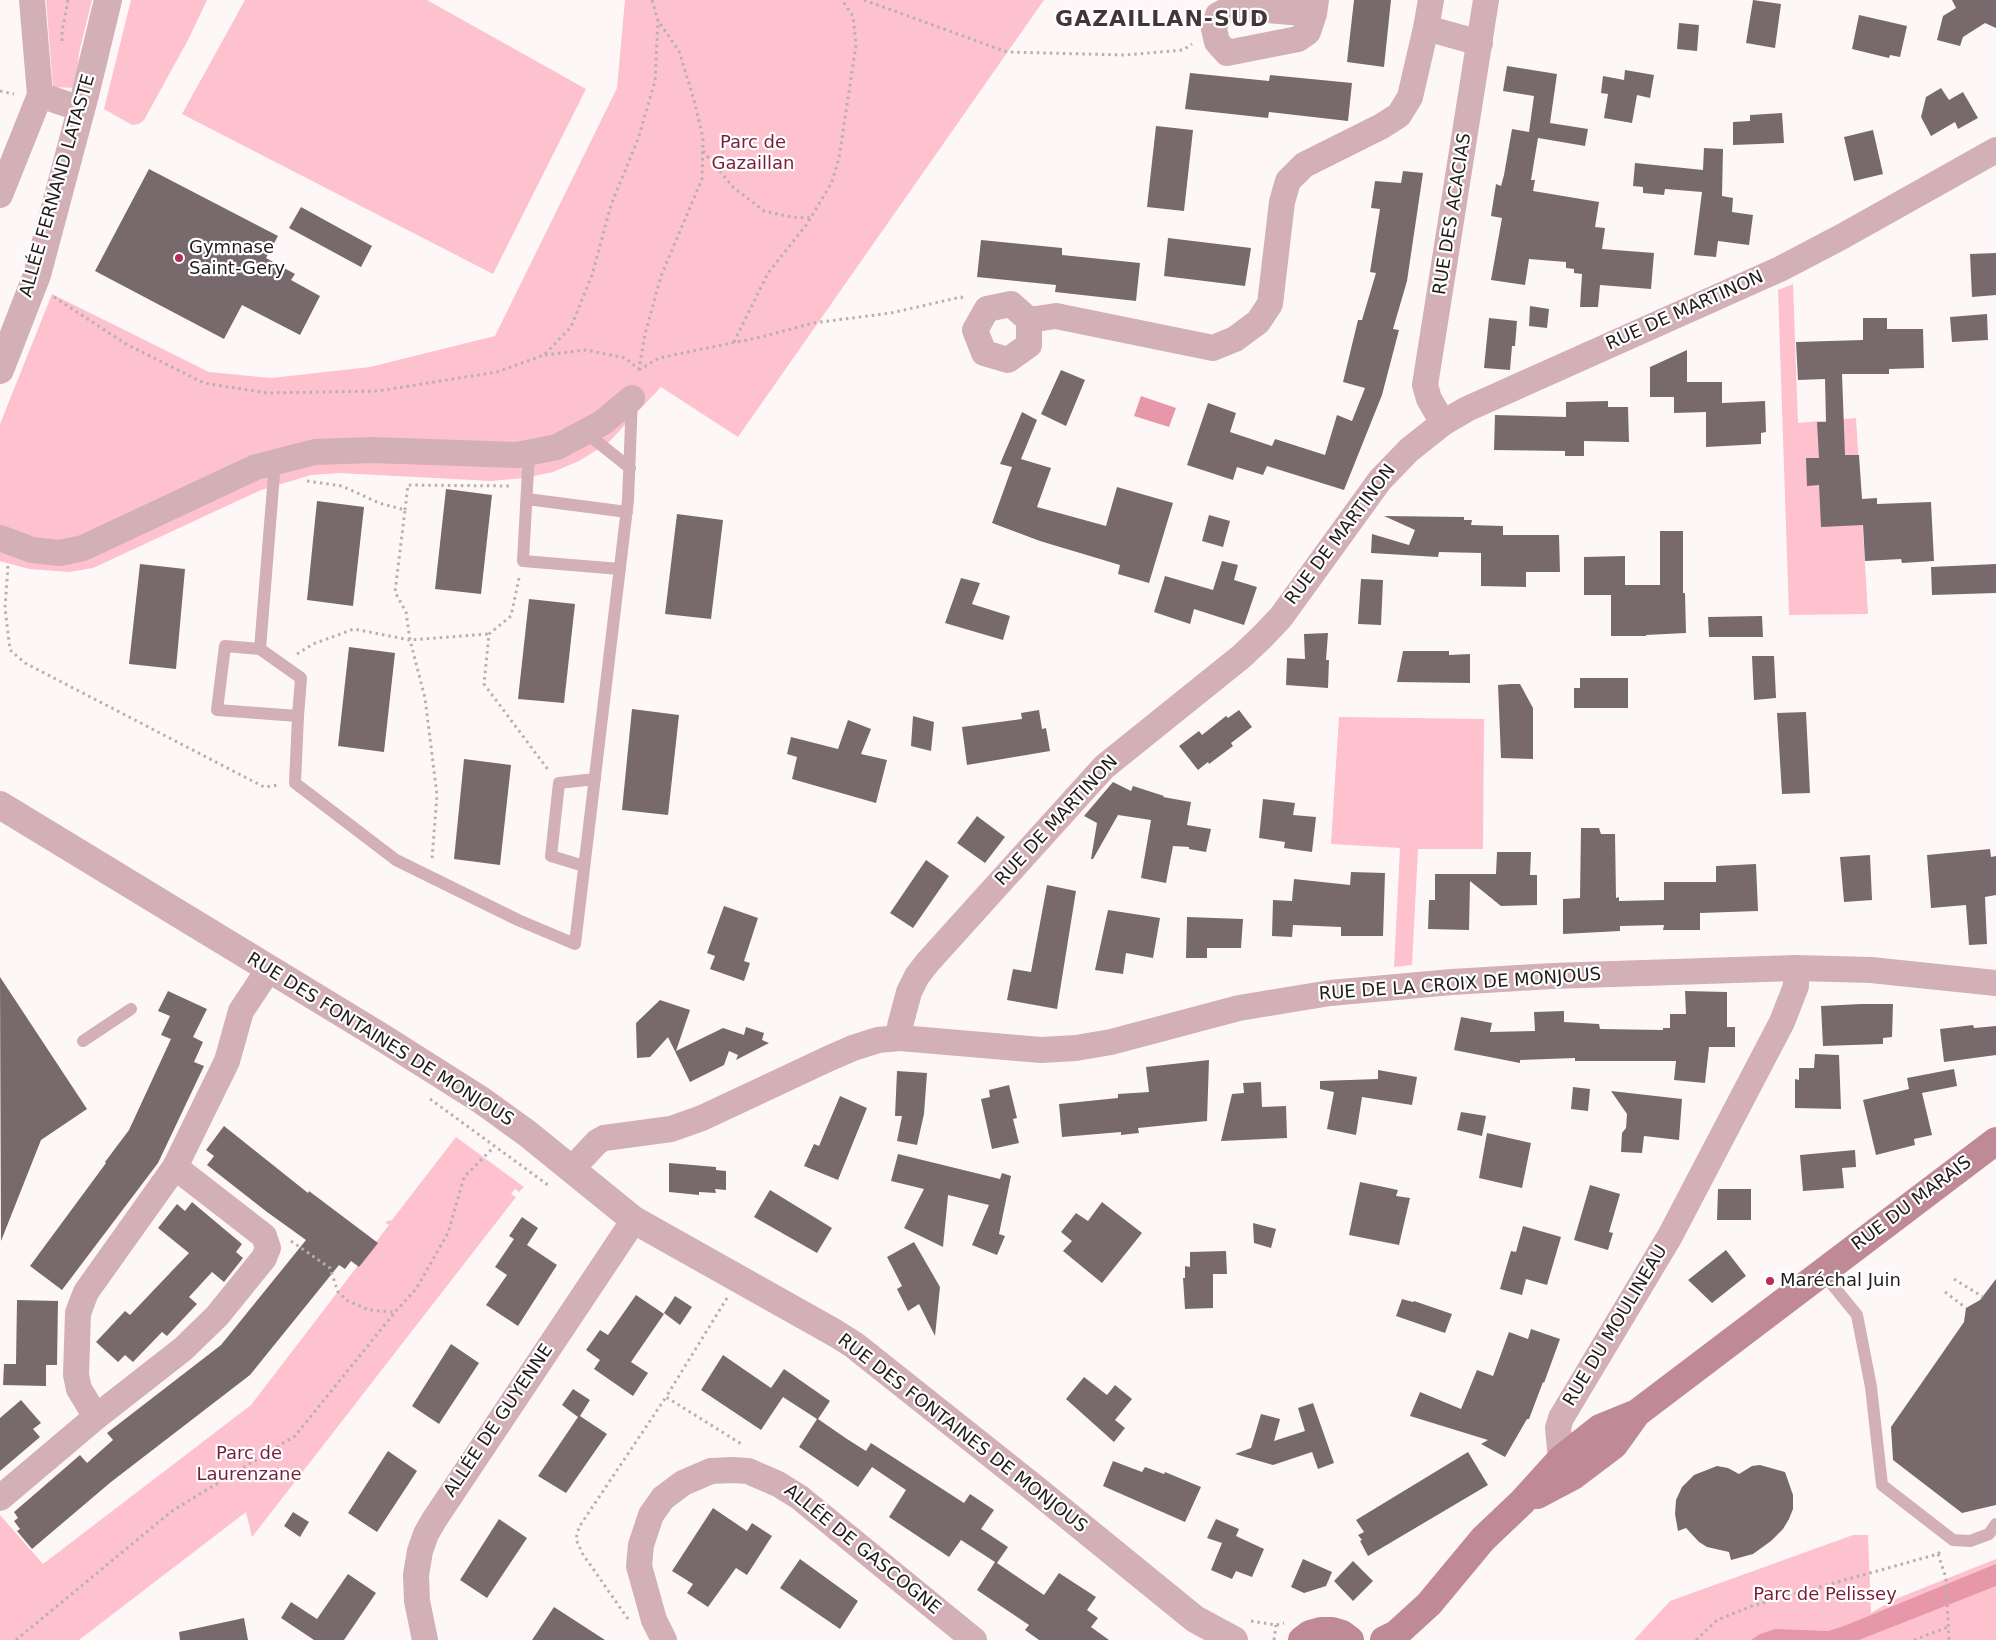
<!DOCTYPE html>
<meta charset="utf-8">
<style>
body{margin:0}
canvas{display:block;background:#fef7f8}
</style>
<canvas width="1996" height="1640"></canvas>
<script>
const ctx = document.querySelector('canvas').getContext('2d');
ctx.lineJoin = 'round';
function fill(path, color) { ctx.fillStyle = color; ctx.fill(path, 'evenodd'); }
const poly = rows => new Path2D(rows.map(r => 'M' + r).join(''));
function stroke(path, color, width, dash) { ctx.strokeStyle = color; ctx.lineWidth = width; ctx.lineCap = dash ? 'butt' : 'round'; ctx.setLineDash(dash || []); ctx.stroke(path); }
function write(font, color, halo, rows, align = 'center') {
  ctx.font = font + ' "DejaVu Sans",sans-serif'; ctx.lineWidth = 4.5; ctx.setLineDash([]); ctx.textBaseline = 'middle'; ctx.strokeStyle = halo; ctx.fillStyle = color; for (const [text, x, y, turn = 0] of rows) {
    ctx.save(); ctx.translate(x, y); ctx.rotate((+turn || 0) * Math.PI / 180); ctx.textAlign = isNaN(turn) ? turn : align; if (halo) ctx.strokeText(text, 0, 0); ctx.fillText(text, 0, 0); ctx.restore();
  }
}
const green = poly([
 [46,0,92,0,79,53,76,88,53,87],
 [131,0,207,0,188,40,144,120,139,124,132,125,104,109],
 [245,0,427,0,586,89,493,274,182,114],
 [625,0,1044,0,738,437,661,387,608,443,579,461,553,472,525,478,491,481,340,473,311,475,261,490,93,568,69,572,29,569,0,561,0,424,52,294,209,372,271,378,370,367,495,336,617,88],
 [1793,284,1798,423,1856,418,1868,614,1789,615,1778,290],
 [1339,717,1484,719,1483,849,1418,849,1412,965,1394,967,1400,848,1331,844],
 [456,1137,524,1187,519,1192,515,1189,511,1194,516,1197,252,1537,246,1512,79,1640,0,1640,0,1515,43,1564,251,1405,389,1225,385,1222,392,1220],
 [1853,1535,1868,1535,1871,1613,1893,1600,1996,1559,1996,1640,1634,1640,1670,1601]
]);
const water = poly([
 [1141,396,1176,408,1169,427,1134,416],
 [1996,1564,1996,1586,1859,1640,1751,1640,1760,1634,1775,1629,1828,1631,1844,1626]
]);
const building = poly([
 [1354,0,1391,0,1384,67,1347,62],
 [1753,0,1781,4,1775,48,1746,43],
 [1952,0,1996,0,1996,28,1985,23,1963,37,1960,46,1937,40,1943,16,1956,8],
 [1859,15,1907,26,1900,57,1890,55,1889,58,1852,49],
 [1679,23,1699,25,1697,51,1677,49],
 [1507,66,1557,74,1550,123,1588,129,1585,146,1538,138,1531,180,1535,180,1533,191,1599,202,1595,227,1605,228,1602,249,1654,253,1651,289,1600,285,1598,307,1580,307,1582,274,1574,273,1574,269,1566,268,1566,262,1529,259,1525,285,1491,280,1502,218,1491,216,1496,184,1501,186,1504,175,1512,129,1529,132,1534,96,1503,91],
 [1625,70,1654,75,1650,98,1637,95,1632,123,1604,118,1608,94,1601,93,1603,76,1624,80],
 [1190,73,1269,81,1270,75,1352,83,1348,121,1269,112,1268,118,1185,109],
 [1941,88,1949,100,1963,92,1978,118,1958,129,1955,122,1931,136,1921,117,1926,97],
 [1782,113,1784,143,1733,145,1733,122,1750,121,1750,115],
 [1156,126,1193,130,1184,211,1147,207],
 [1873,130,1883,174,1854,181,1844,137],
 [1704,148,1723,149,1722,196,1733,198,1732,212,1753,215,1749,245,1718,241,1716,257,1694,255,1702,192,1665,189,1664,195,1643,193,1643,187,1633,186,1635,163,1703,170],
 [149,169,278,236,266,258,295,274,291,280,320,296,300,335,242,305,224,339,95,271],
 [1403,171,1423,173,1407,281,1393,329,1399,330,1382,395,1344,490,1267,466,1263,475,1237,467,1233,480,1187,465,1208,403,1236,413,1230,432,1272,446,1275,439,1325,455,1337,415,1352,421,1365,388,1343,382,1358,320,1362,320,1376,273,1370,272,1380,209,1371,208,1375,181,1401,183],
 [301,207,372,246,361,267,289,228],
 [1168,238,1251,248,1245,286,1164,276],
 [981,240,1062,248,1062,255,1140,263,1136,301,1055,292,1056,285,977,277],
 [1996,253,1996,295,1972,297,1970,254],
 [1530,306,1549,309,1547,328,1529,326],
 [1987,314,1988,340,1952,342,1950,317],
 [1489,318,1517,321,1515,346,1512,346,1510,370,1484,368],
 [1863,318,1887,318,1887,329,1923,329,1924,368,1889,369,1889,374,1842,374,1845,455,1859,455,1862,499,1877,498,1877,504,1931,502,1934,561,1902,563,1901,559,1865,561,1863,525,1821,527,1819,485,1807,486,1806,458,1819,458,1817,422,1826,422,1825,379,1798,380,1796,342,1863,340],
 [1687,350,1687,382,1722,382,1722,403,1765,401,1766,432,1761,433,1761,444,1706,447,1706,412,1674,413,1674,397,1650,397,1650,367],
 [1061,370,1085,380,1066,426,1041,414],
 [1608,401,1608,407,1628,407,1629,442,1584,441,1584,456,1565,456,1565,451,1494,450,1495,415,1566,417,1566,402],
 [1022,412,1037,420,1021,459,1051,468,1037,507,1106,526,1117,487,1173,503,1149,583,1118,574,1120,565,1040,541,992,523,1012,467,1000,464],
 [446,489,492,495,481,594,435,589],
 [317,501,364,507,353,606,307,600],
 [677,514,723,520,711,619,665,614],
 [1209,515,1230,521,1223,547,1202,541],
 [1384,516,1464,517,1464,520,1472,520,1471,525,1503,526,1503,535,1559,535,1560,572,1526,572,1526,587,1481,586,1481,553,1439,552,1438,557,1371,553,1372,534,1409,545,1415,530],
 [1660,531,1683,531,1683,593,1685,593,1686,633,1646,635,1646,636,1611,636,1611,595,1584,595,1584,557,1625,556,1625,585,1660,585],
 [1222,561,1238,565,1234,580,1257,587,1244,625,1194,609,1190,624,1154,612,1165,576,1213,590],
 [140,564,185,569,176,669,129,664],
 [1996,564,1996,593,1932,595,1931,567],
 [961,578,980,583,972,604,1010,616,1003,640,945,623],
 [1361,579,1383,580,1381,625,1358,624],
 [529,599,575,604,564,703,518,699],
 [1762,616,1763,637,1709,637,1708,617],
 [1328,633,1326,660,1329,660,1328,688,1286,685,1287,658,1305,659,1304,634],
 [349,647,395,653,384,752,338,746],
 [1403,651,1449,651,1449,655,1470,654,1470,683,1397,682],
 [1752,656,1774,656,1776,698,1754,700],
 [1580,678,1628,678,1628,708,1574,708,1574,688,1580,688],
 [1511,684,1520,684,1533,708,1533,759,1501,758,1498,685],
 [632,709,679,715,668,815,622,810],
 [1039,710,1042,729,1046,728,1050,751,967,765,962,727,1022,719,1021,713],
 [1239,710,1252,727,1231,743,1233,746,1209,764,1208,762,1198,770,1179,746,1199,731,1202,735,1226,716,1228,718],
 [1806,712,1810,793,1782,794,1777,713],
 [913,716,934,722,931,751,911,746],
 [848,720,871,729,861,754,887,760,876,803,792,779,797,757,787,754,791,737,838,749],
 [464,759,511,765,500,865,454,859],
 [1113,782,1131,791,1133,786,1164,796,1163,797,1191,802,1187,825,1211,829,1206,852,1189,849,1189,847,1173,846,1166,883,1141,878,1151,820,1118,815,1093,859,1091,859,1097,823,1084,816],
 [1263,799,1295,803,1293,815,1316,817,1312,852,1284,848,1285,842,1259,838],
 [977,816,1005,837,985,863,957,843],
 [1581,828,1599,828,1601,834,1615,834,1616,898,1619,897,1619,901,1664,900,1664,882,1716,882,1716,866,1756,864,1758,911,1700,913,1700,930,1663,930,1664,925,1620,926,1620,931,1563,934,1563,899,1580,898],
 [1990,849,1991,857,1996,856,1996,895,1985,897,1987,944,1969,945,1966,905,1931,908,1927,855],
 [1497,852,1531,852,1530,875,1537,875,1537,905,1501,906,1470,881,1469,930,1428,929,1429,900,1435,900,1435,874,1496,874],
 [1870,855,1872,900,1844,902,1840,857],
 [926,860,949,876,913,928,890,913],
 [1351,872,1385,873,1383,936,1341,936,1341,927,1293,925,1292,937,1272,936,1273,900,1292,901,1294,879,1350,885],
 [1047,885,1076,891,1057,1009,1007,1000,1013,969,1031,972],
 [724,906,758,918,744,961,750,963,744,981,710,969,715,956,707,953],
 [1108,910,1160,918,1153,958,1126,953,1123,974,1095,970],
 [1187,917,1243,919,1241,948,1207,948,1207,958,1186,958],
 [0,977,87,1109,41,1140,1,1241],
 [168,991,207,1009,193,1037,203,1042,194,1062,204,1066,158,1163,62,1290,30,1266,106,1163,105,1162,129,1130,171,1039,161,1035,170,1016,158,1011],
 [1685,991,1727,992,1727,1027,1735,1027,1735,1047,1709,1047,1705,1083,1674,1080,1676,1061,1575,1061,1575,1058,1520,1060,1520,1063,1454,1050,1461,1017,1492,1023,1490,1032,1535,1031,1534,1012,1564,1011,1564,1022,1599,1024,1600,1029,1663,1030,1663,1028,1670,1028,1670,1014,1686,1014],
 [660,1000,690,1010,676,1051,723,1028,744,1035,746,1027,764,1033,762,1040,769,1043,736,1060,738,1055,729,1051,724,1065,690,1082,668,1037,650,1057,637,1058,636,1023],
 [1861,1004,1893,1004,1892,1037,1883,1038,1883,1044,1823,1046,1821,1006],
 [1973,1025,1974,1028,1996,1026,1996,1055,1944,1062,1940,1029],
 [1815,1054,1839,1055,1841,1109,1795,1108,1795,1079,1799,1080,1799,1068,1814,1068],
 [1209,1060,1207,1121,1138,1128,1139,1133,1121,1135,1121,1132,1062,1137,1059,1104,1118,1098,1118,1094,1149,1092,1146,1067],
 [1954,1069,1957,1086,1922,1093,1932,1135,1914,1139,1915,1145,1876,1155,1863,1100,1909,1089,1907,1078],
 [1378,1070,1417,1077,1412,1105,1362,1097,1356,1135,1327,1129,1334,1092,1320,1089,1320,1081,1378,1079],
 [897,1071,927,1073,924,1114,917,1145,897,1141,902,1116,895,1116],
 [1261,1082,1262,1107,1286,1106,1287,1138,1221,1141,1232,1094,1244,1093,1243,1083],
 [1009,1085,1017,1118,1013,1119,1019,1143,992,1149,981,1099,990,1097,989,1090],
 [1573,1087,1590,1089,1588,1111,1571,1109],
 [1611,1091,1682,1099,1679,1140,1644,1136,1642,1153,1621,1152,1622,1133,1626,1128,1627,1114],
 [840,1096,867,1108,838,1180,804,1166,814,1144,819,1146],
 [1461,1112,1486,1116,1482,1136,1457,1130],
 [224,1126,308,1193,309,1191,378,1243,359,1267,351,1261,345,1269,339,1265,250,1375,111,1482,32,1549,17,1531,20,1529,14,1521,18,1518,14,1512,80,1455,87,1463,113,1440,107,1433,221,1345,306,1240,267,1212,207,1165,214,1156,206,1150],
 [1487,1133,1531,1143,1522,1188,1479,1178],
 [1855,1150,1856,1167,1842,1168,1844,1188,1803,1191,1800,1155],
 [898,1154,1000,1179,1002,1173,1011,1176,999,1234,1005,1236,997,1255,972,1245,989,1205,948,1195,943,1247,904,1228,924,1189,891,1181],
 [669,1163,716,1167,716,1170,726,1171,726,1190,715,1189,716,1193,699,1192,699,1195,669,1192],
 [1360,1182,1398,1190,1396,1196,1410,1198,1399,1245,1349,1235],
 [1590,1185,1620,1194,1609,1232,1613,1233,1608,1250,1574,1240],
 [1718,1189,1751,1189,1751,1220,1717,1220],
 [770,1190,832,1228,817,1253,754,1217],
 [192,1202,242,1244,236,1252,243,1258,224,1282,212,1272,189,1297,197,1304,167,1336,162,1332,133,1362,125,1355,118,1362,96,1342,125,1311,130,1315,189,1253,158,1228,177,1204,185,1211],
 [1102,1202,1142,1233,1102,1283,1063,1251,1072,1241,1061,1232,1076,1213,1088,1221],
 [522,1217,538,1228,527,1245,557,1265,518,1326,486,1305,507,1275,495,1267,514,1239,509,1236],
 [1253,1223,1276,1229,1271,1248,1254,1243],
 [1523,1226,1561,1237,1547,1285,1526,1279,1522,1295,1500,1289,1511,1251,1516,1252],
 [914,1242,940,1287,935,1336,919,1304,908,1311,897,1289,902,1286,887,1257],
 [1726,1250,1746,1276,1712,1303,1688,1280],
 [1226,1251,1227,1274,1213,1274,1213,1308,1185,1309,1183,1278,1185,1278,1185,1266,1190,1267,1190,1252],
 [1996,1279,1996,1505,1962,1513,1893,1460,1891,1427,1964,1322,1966,1308,1980,1300],
 [636,1295,664,1314,631,1362,648,1373,633,1396,594,1369,600,1360,586,1350,600,1330,608,1335],
 [675,1296,692,1307,680,1325,664,1313],
 [1402,1299,1413,1302,1414,1301,1452,1314,1445,1333,1396,1316],
 [17,1300,58,1301,57,1365,46,1365,46,1386,3,1385,4,1364,16,1364],
 [1531,1329,1560,1339,1544,1383,1543,1382,1529,1419,1527,1419,1505,1457,1481,1444,1488,1440,1410,1416,1420,1392,1461,1409,1477,1370,1493,1376,1509,1332,1528,1339],
 [451,1344,479,1363,439,1424,412,1406],
 [723,1355,771,1388,784,1369,830,1401,818,1419,847,1439,866,1451,871,1443,964,1503,970,1494,994,1510,981,1529,1008,1547,997,1563,1044,1595,1059,1573,1096,1597,1087,1610,1098,1618,1091,1627,1109,1640,1039,1640,1025,1630,1029,1625,977,1590,995,1562,961,1540,949,1557,889,1517,906,1490,872,1467,858,1487,799,1447,817,1419,783,1397,761,1430,701,1390],
 [1084,1377,1107,1395,1115,1385,1132,1399,1115,1420,1125,1428,1114,1442,1066,1399],
 [573,1389,590,1400,580,1416,607,1434,566,1493,538,1476,578,1417,562,1405],
 [21,1400,41,1423,33,1429,40,1437,0,1471,0,1418],
 [1313,1403,1334,1463,1318,1469,1312,1452,1273,1465,1235,1454,1251,1448,1261,1414,1280,1419,1274,1441,1305,1431,1298,1408],
 [388,1451,417,1471,377,1532,348,1513],
 [1468,1452,1488,1485,1368,1556,1360,1541,1362,1540,1358,1535,1364,1532,1356,1520],
 [1113,1461,1142,1472,1145,1467,1164,1474,1165,1472,1201,1487,1185,1522,1103,1486],
 [1760,1465,1785,1472,1793,1495,1793,1509,1789,1519,1783,1529,1771,1541,1753,1554,1731,1560,1729,1552,1707,1547,1699,1542,1686,1528,1678,1531,1675,1514,1676,1500,1682,1487,1694,1475,1717,1466,1728,1468,1739,1474,1752,1466],
 [713,1508,747,1531,752,1523,772,1536,747,1575,736,1568,708,1607,687,1593,693,1584,672,1571],
 [293,1512,309,1522,300,1537,284,1526],
 [499,1519,527,1538,487,1598,460,1580],
 [1216,1519,1239,1529,1236,1536,1264,1549,1252,1577,1236,1571,1232,1579,1211,1570,1222,1543,1207,1538],
 [800,1559,858,1601,840,1629,780,1588],
 [1303,1559,1332,1572,1326,1586,1304,1593,1291,1587],
 [1353,1561,1373,1581,1353,1601,1334,1581],
 [348,1574,376,1593,344,1640,314,1640,281,1618,291,1602,317,1619],
 [554,1607,605,1640,532,1640],
 [244,1618,248,1640,180,1640,179,1632]
]);
const path = poly([
 [864,0,1007,52,1125,55,1183,50,1192,44],
 [62,41,62,32,68,0],
 [0,91,14,94],
 [703,151,733,187,764,211,791,217,810,218],
 [54,297,126,344,204,383,267,393,378,391,497,372,544,355,571,327,592,275,611,205,638,139,655,81,658,21,652,0],
 [734,342,768,273,807,224,832,182,839,158,856,45,853,16,842,0],
 [545,355,586,350,625,358,639,369,645,334,661,276,702,179,703,138,694,100,679,51,659,22],
 [639,370,659,358,761,337,813,323,891,313,961,297,964,299],
 [307,481,342,486,379,503,405,510,395,592,406,612,410,640,489,634],
 [405,510,408,485,510,486],
 [8,566,5,608,10,650,25,663,264,787,279,785],
 [519,578,511,616,489,634,484,684,549,771],
 [297,654,313,644,354,629,410,640,425,698,437,795,432,859],
 [430,1099,548,1185],
 [291,1241,330,1268,338,1292,348,1301,369,1310,394,1312],
 [1954,1279,1983,1297],
 [1945,1292,1966,1308],
 [727,1298,666,1397,743,1445],
 [1938,1554,1946,1578,1949,1640],
 [628,1619,582,1553,576,1539,579,1527,666,1397],
 [1251,1621,1276,1625,1284,1623],
 [16,1640,172,1511,295,1436,395,1312,416,1289,448,1233,464,1177,494,1147],
 [1274,1640,1276,1625],
 [1696,1640,1717,1620,1752,1606,1938,1554,1941,1551],
 [1914,1640,1948,1627]
]);
const service = poly([
 [585,432,630,468],
 [529,452,523,561,620,569],
 [527,499,627,512],
 [260,649,225,646,217,710,298,716,301,678,260,649,275,462],
 [298,716,295,783,396,860,518,920,575,944,628,500,632,398],
 [584,866,551,856,559,783,595,779],
 [83,1041,131,1009],
 [1822,1272,1857,1315,1871,1387,1882,1485,1953,1540,1970,1541,1989,1534,1996,1524]
]);
const minor = poly([
 [1314,14,1233,7,1218,15,1214,29,1217,42,1227,53,1298,39,1308,32,1314,14,1316,0],
 [1426,28,1480,43],
 [40,95,81,109],
 [0,195,40,95,32,0],
 [1029,320,1029,345,1008,360,984,353,975,330,987,309,1011,304,1029,320,1056,316,1213,348,1235,339,1258,322,1270,304,1282,202,1288,181,1304,165,1382,126,1399,115,1410,97,1426,28,1431,0],
 [1443,423,1429,399,1425,385,1486,0],
 [0,538,32,550,60,553,83,548,256,467,315,452,372,450,517,455,557,447,602,423,632,398],
 [900,1038,900,1026,909,992,917,976,927,963,1104,767,1242,656,1262,637,1281,617,1380,480,1409,450,1443,423,1467,409,1780,269,1843,236,1996,150],
 [175,1167,264,1236,268,1248,264,1258,217,1316,183,1349,96,1417,79,1389,76,1375,78,1313,86,1292,175,1167,227,1061,241,1011,269,969],
 [572,1169,597,1142,604,1138,671,1129,702,1118,830,1058,853,1048,878,1040,900,1038,1041,1050,1076,1048,1111,1042,1239,1008,1330,993,1452,982,1552,976,1796,968,1871,970,1996,983],
 [1561,1459,1558,1428,1561,1418,1670,1236,1782,1022,1796,986,1796,968],
 [0,1498,96,1417],
 [425,1640,417,1601,416,1575,420,1551,426,1534,434,1520,634,1220],
 [664,1640,654,1620,639,1566,641,1545,651,1515,663,1498,683,1483,711,1471,733,1470,748,1471,778,1484,799,1497,974,1640]
]);
const tertiary = poly([
 [0,370,37,275,85,95,108,0],
 [0,805,383,1038,481,1100,528,1134,634,1220,835,1333,854,1345,1034,1488,1195,1619,1234,1640]
]);
const secondary = poly([
 [1537,1495,1573,1476,1614,1445,1637,1413],
 [1302,1640,1310,1634,1321,1631,1332,1631,1342,1634,1350,1640],
 [1384,1640,1396,1634,1429,1604,1483,1539,1522,1502,1561,1459,1600,1428,1637,1413,1996,1141]
]);
const markers = [
 [179,258,5,"#b92b5b"],
 [1770,1281,5,"#b92b5b"]
];
const parkNames = [
 ["Parc de",753,143],
 ["Gazaillan",753,164],
 ["Parc de",249,1454],
 ["Laurenzane",249,1475],
 ["Parc de Pelissey",1825,1595]
];
const streetNames = [
 ["ALLÉE FERNAND LATASTE",58,186,-74],
 ["RUE DES ACACIAS",1453,214,-81],
 ["RUE DE MARTINON",1685,311,-24],
 ["RUE DE MARTINON",1341,535,-53],
 ["RUE DE MARTINON",1057,821,-47],
 ["RUE DE LA CROIX DE MONJOUS",1460,985,-4],
 ["RUE DES FONTAINES DE MONJOUS",380,1040,32],
 ["RUE DU MARAIS",1912,1204,-37],
 ["RUE DU MOULINEAU",1616,1326,-59],
 ["ALLÉE DE GUYENNE",499,1421,-56],
 ["RUE DES FONTAINES DE MONJOUS",962,1434,38],
 ["ALLÉE DE GASCOGNE",862,1550,39]
];
const poiNames = [
 ["Gymnase",189,248],
 ["Saint-Gery",189,269],
 ["Maréchal Juin",1780,1281]
];
const districtNames = [
 ["GAZAILLAN-SUD",1162,20]
];
fill(green, '#fdc2cd');
fill(water, '#e697a8');
fill(building, '#786a6c');
stroke(path, '#b6b0b1', 3, [2.5, 4]);
stroke(service, '#d3afb6', 12);
stroke(minor, '#d3afb6', 26);
stroke(tertiary, '#d3afb6', 28);
stroke(secondary, '#bf8a95', 28);
for (const [x, y, r, color] of markers) { const dot = new Path2D(); dot.arc(x, y, r, 0, 2 * Math.PI); ctx.fillStyle = color; ctx.fill(dot); stroke(dot, '#fff', 2); }
write('18px', '#781d3a', '#fff', parkNames);
write('18px', '#211b1c', '#fff', streetNames);
write('18px', '#211b1c', '#fff', poiNames, 'left');
ctx.letterSpacing = '1px';
write('bold 22px', '#433639', '#fff', districtNames);
ctx.letterSpacing = '0px';
</script>
